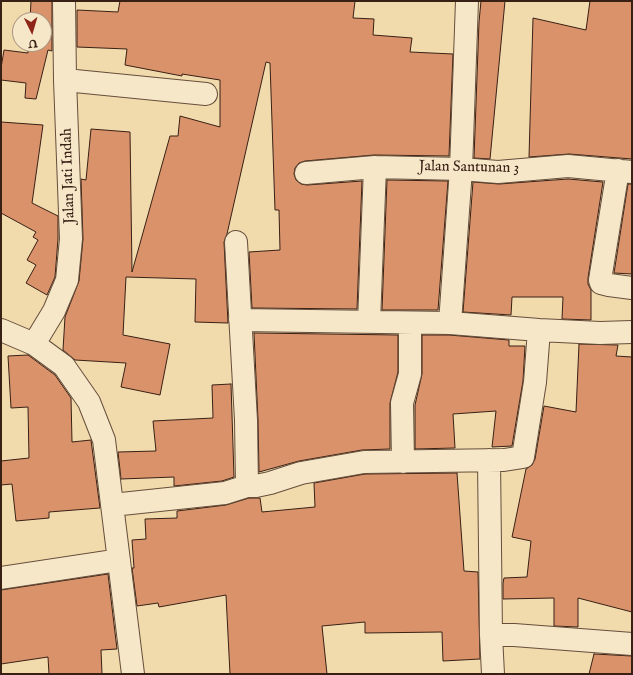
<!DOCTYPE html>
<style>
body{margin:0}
#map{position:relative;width:633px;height:675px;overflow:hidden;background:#f1daac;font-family:"IM FELL English",serif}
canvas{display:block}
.frame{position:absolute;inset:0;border:2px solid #382015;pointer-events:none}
.north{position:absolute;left:12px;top:12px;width:40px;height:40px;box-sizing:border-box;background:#f6e7c9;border:1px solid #aa9781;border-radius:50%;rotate:175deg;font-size:11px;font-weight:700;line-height:16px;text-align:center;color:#382015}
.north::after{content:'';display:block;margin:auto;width:14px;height:18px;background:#8f2418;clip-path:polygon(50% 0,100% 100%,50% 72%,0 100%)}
</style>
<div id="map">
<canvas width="633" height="675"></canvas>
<div class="frame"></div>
<div class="north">U</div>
</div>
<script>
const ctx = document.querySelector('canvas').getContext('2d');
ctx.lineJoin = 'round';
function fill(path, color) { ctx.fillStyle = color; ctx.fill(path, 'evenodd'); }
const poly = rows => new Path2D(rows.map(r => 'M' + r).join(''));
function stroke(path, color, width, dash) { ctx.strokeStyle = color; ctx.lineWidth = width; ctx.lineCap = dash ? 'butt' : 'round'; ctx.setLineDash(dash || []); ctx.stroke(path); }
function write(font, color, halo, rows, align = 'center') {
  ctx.font = font + ' "IM FELL English",serif'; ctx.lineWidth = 3; ctx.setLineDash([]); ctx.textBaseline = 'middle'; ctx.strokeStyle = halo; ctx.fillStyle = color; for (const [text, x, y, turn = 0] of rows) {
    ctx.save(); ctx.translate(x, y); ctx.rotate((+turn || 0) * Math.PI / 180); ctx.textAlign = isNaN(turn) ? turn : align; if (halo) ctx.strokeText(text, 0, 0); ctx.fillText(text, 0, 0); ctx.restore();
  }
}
const building = poly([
 [31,1,52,1,52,51,48,50,36,99,25,98,26,83,1,80,1,68,4,50,28,53,28,44,44,44,44,20,30,20,31,1],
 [120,1,355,1,353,18,374,19,373,35,412,38,410,52,453,54,449,156,374,155,305,161,299,163,295,168,294,174,296,180,301,184,307,185,362,181,357,309,252,308,249,252,280,250,279,210,275,210,270,63,266,62,227,234,224,242,228,323,195,322,196,279,126,277,123,335,170,344,160,395,121,387,126,363,75,360,63,350,65,317,79,281,83,239,81,179,86,180,91,129,130,132,132,272,170,136,178,136,180,116,220,127,220,80,182,74,182,76,125,65,127,49,77,47,77,10,118,12,120,1],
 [481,1,505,1,490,159,474,158,479,22,481,1],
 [590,1,632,1,632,159,569,154,529,157,533,18,586,30,590,1],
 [1,122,43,125,32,203,58,216,58,239,55,277,47,295,26,283,36,265,27,260,38,240,33,237,36,232,1,213,1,122],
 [568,179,603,182,588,278,588,284,591,290,591,320,562,319,563,297,512,297,511,315,463,312,473,182,499,184,568,179],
 [387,180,448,181,438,310,382,310,387,180],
 [628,184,632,184,632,274,614,273,628,184],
 [254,333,398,335,398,372,390,403,390,449,362,450,299,461,259,472,258,420,254,333],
 [422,335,449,335,509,340,509,346,525,346,523,381,512,446,492,447,496,411,453,414,455,448,415,449,415,405,422,374,422,335],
 [579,344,618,345,616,356,632,357,632,612,578,598,578,627,554,626,554,598,503,599,503,583,504,578,527,577,531,541,512,537,526,469,532,465,535,459,544,406,576,412,579,344],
 [28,355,55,375,71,398,72,442,91,440,100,508,49,512,49,518,16,521,12,484,1,485,1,461,29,458,28,407,11,408,8,356,28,355],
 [231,384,234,477,222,481,174,486,174,477,121,479,118,452,156,451,153,421,213,418,212,385,231,384],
 [457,473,464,571,478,572,480,659,443,661,442,632,365,633,365,622,322,626,327,674,230,674,226,595,159,607,158,603,137,606,132,568,134,568,132,540,146,539,145,519,177,518,177,511,226,505,249,498,260,498,262,512,315,507,314,483,365,474,457,473],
 [108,574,117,649,101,650,102,674,49,674,48,657,1,664,1,590,108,574],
 [594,654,632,656,632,674,589,674,594,654]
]);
const minor = poly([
 [65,80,206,94],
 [618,170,600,280,601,283,609,285,632,288],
 [306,173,375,167,461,169,498,172,568,166,632,172],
 [236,242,246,420,247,486],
 [240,320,450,323,539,330,600,333,632,332],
 [369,322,375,167],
 [450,323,461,169,467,1],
 [1,330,34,344,64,366,89,402,104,440,133,674],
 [34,344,54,311,67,280,71,239,65,80,64,1],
 [489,460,491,635],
 [403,462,402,403,410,374,410,323],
 [112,505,225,493,247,486,256,486,270,483,301,473,364,462,504,460,523,457,535,382,539,330],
 [1,578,119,560],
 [493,674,491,635,514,635,632,644]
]);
const streetNames = [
 ["Jalan Santunan 3",469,168,1],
 ["Jalan Jati Indah",69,176,-92]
];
fill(building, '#d9926a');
stroke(building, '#382015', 1);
stroke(minor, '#664e3b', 24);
stroke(minor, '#f6e7c9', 22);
write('15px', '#382015', '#f6e7c9', streetNames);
</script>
